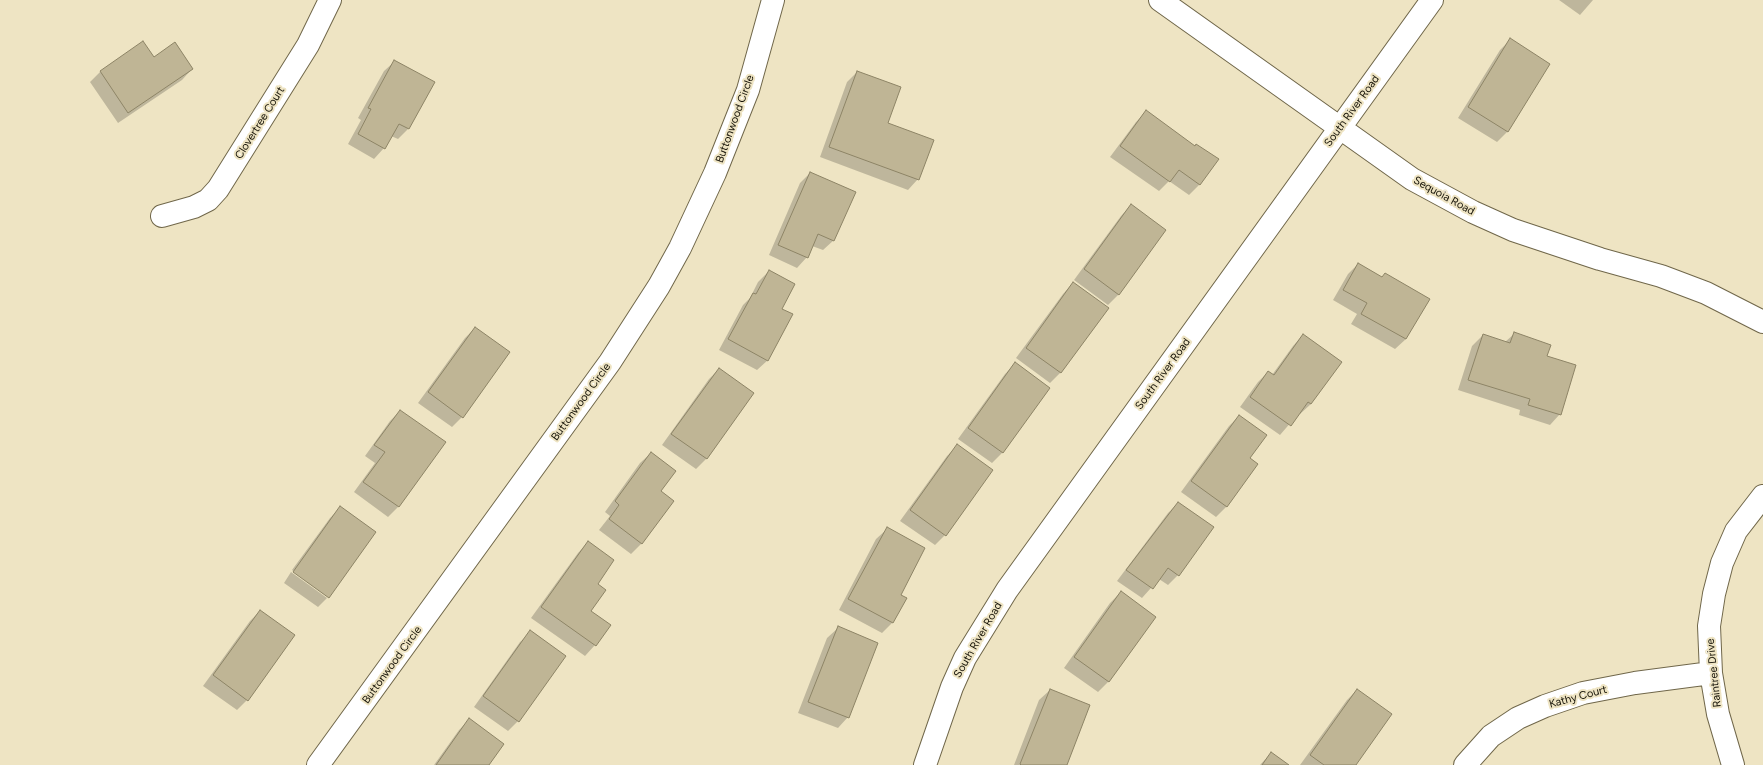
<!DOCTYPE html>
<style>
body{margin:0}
canvas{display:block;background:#eee4c3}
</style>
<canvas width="1763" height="765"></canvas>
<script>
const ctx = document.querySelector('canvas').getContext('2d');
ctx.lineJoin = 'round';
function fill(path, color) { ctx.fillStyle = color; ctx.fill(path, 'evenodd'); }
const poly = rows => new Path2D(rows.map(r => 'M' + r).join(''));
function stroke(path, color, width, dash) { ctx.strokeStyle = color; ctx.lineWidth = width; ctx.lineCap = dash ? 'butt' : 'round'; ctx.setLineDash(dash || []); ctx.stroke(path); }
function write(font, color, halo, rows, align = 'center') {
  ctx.font = font + ' Figtree,sans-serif'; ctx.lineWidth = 4; ctx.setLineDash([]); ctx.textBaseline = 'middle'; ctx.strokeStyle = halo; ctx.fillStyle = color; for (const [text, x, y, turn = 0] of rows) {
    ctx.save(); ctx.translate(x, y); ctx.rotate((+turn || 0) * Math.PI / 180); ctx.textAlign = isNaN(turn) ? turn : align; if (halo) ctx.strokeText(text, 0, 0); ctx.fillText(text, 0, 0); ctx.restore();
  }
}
const shadow = poly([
 [1559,0,1593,0,1580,15],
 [1510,40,1549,64,1507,132,1497,142,1458,118,1500,50],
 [143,43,154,58,192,69,182,80,118,123,90,82,100,72],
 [395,61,433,82,408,129,398,139,391,136,384,148,374,159,348,144,361,120,358,118,384,71],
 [857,72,918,179,908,190,820,157,847,82],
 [1146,112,1195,147,1217,159,1199,185,1189,195,1169,181,1159,191,1110,157,1136,122],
 [810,173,834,240,823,250,812,246,807,257,797,268,769,255,800,183],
 [1131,205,1119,294,1108,305,1074,280,1121,216],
 [1358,264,1406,339,1395,349,1351,324,1357,314,1333,300,1348,274],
 [769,271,781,309,768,360,757,370,719,350,743,305,750,298,758,282],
 [1073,283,1061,372,1050,383,1016,358,1063,294],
 [475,328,462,417,452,427,418,403,465,338],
 [1514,334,1546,356,1560,414,1550,425,1519,415,1520,410,1458,390,1472,346,1483,335,1505,342],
 [1303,335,1311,404,1300,414,1299,413,1280,435,1240,407,1258,382,1268,372,1272,375,1293,346],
 [1015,364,1049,388,1002,453,992,463,958,439,1005,374],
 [719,369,753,393,706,459,696,469,662,445,709,379],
 [400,411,444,442,398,507,388,517,354,492,375,463,365,456,390,421],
 [1239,416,1227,506,1216,517,1181,492,1229,426],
 [957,446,945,535,935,545,900,521,947,456],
 [651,453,659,492,642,543,631,554,599,530,610,516,605,512,640,463],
 [1178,503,1178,575,1168,585,1159,579,1142,598,1117,581,1168,513],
 [340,508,375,532,328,597,292,570,330,518],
 [887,529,899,595,892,623,882,633,839,610,876,539],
 [588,542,596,584,590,611,595,645,585,656,531,618,578,553],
 [291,572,327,598,318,607,284,583],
 [1121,592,1155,617,1108,682,1098,692,1064,668,1110,603],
 [260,611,247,700,237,710,203,686,250,621],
 [838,628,848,717,838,728,798,713,827,638],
 [531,632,518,721,508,731,474,707,520,642],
 [1050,690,1066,765,1014,765,1039,700],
 [1357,690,1354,765,1300,765,1347,700],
 [469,720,488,765,434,765,459,730],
 [1271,753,1287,765,1260,765]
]);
const building = poly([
 [1510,38,1550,64,1508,132,1468,107,1510,38],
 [143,41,154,57,175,42,193,69,128,113,100,71,143,41],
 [394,60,435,82,409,129,399,124,385,149,358,134,371,109,368,108,394,60],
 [857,71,901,87,888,123,934,140,919,180,829,147,857,71],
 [1146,110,1195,146,1196,144,1219,159,1200,185,1179,170,1170,182,1120,146,1146,110],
 [810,172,856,192,834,241,818,234,808,258,778,245,810,172],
 [1131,204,1166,230,1119,295,1084,269,1131,204],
 [1358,263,1382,277,1385,273,1430,299,1406,339,1361,314,1367,303,1343,290,1358,263],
 [769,270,795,284,782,309,793,314,768,361,728,339,753,293,756,294,769,270],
 [1073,282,1109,308,1061,373,1026,348,1073,282],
 [475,327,510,352,463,418,428,392,475,327],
 [1514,332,1551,345,1547,356,1576,365,1561,415,1528,405,1530,399,1468,380,1483,334,1510,343,1514,332],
 [1303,334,1342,362,1311,404,1308,402,1291,426,1250,397,1268,371,1274,375,1303,334],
 [1015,362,1050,388,1003,453,968,428,1015,362],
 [719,368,754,393,707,459,671,434,719,368],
 [400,410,446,442,399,507,363,482,385,452,374,445,400,410],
 [1239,415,1267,435,1250,458,1258,464,1227,507,1191,481,1239,415],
 [957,444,993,470,946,536,910,510,957,444],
 [651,452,676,471,661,491,674,501,642,544,609,519,619,505,615,501,651,452],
 [1178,502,1214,527,1179,576,1168,568,1153,589,1126,570,1178,502],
 [340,506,376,532,329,598,293,572,340,506],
 [887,527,925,548,901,595,907,598,893,623,848,599,887,527],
 [588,541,614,560,598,584,606,590,591,611,611,625,596,646,541,607,588,541],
 [1121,591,1156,617,1109,682,1074,657,1121,591],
 [260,610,295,635,248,701,213,675,260,610],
 [838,626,878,643,849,718,808,702,838,626],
 [530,630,566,656,519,722,483,696,530,630],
 [1050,689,1090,705,1067,765,1021,765,1020,764,1050,689],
 [1357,689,1392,714,1356,765,1324,765,1310,755,1357,689],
 [469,718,504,744,489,765,436,765,469,718],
 [1271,752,1289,765,1262,765,1271,752]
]);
const minor = poly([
 [1160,0,1412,179,1473,212,1513,230,1600,259,1661,276,1706,293,1763,322],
 [162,216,194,207,208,200,218,189,308,45,330,0],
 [318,765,610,362,659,286,680,248,715,173,748,90,773,0],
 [925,765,952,687,965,658,1007,590,1432,0],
 [1465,765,1491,736,1518,718,1545,706,1583,693,1635,683,1711,673],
 [1733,765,1718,714,1711,673,1709,626,1714,594,1722,563,1736,531,1763,496]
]);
const streetNames = [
 ["South River Road",1352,111,-54],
 ["Buttonwood Circle",735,119,-70],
 ["Clovertree Court",260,123,-58],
 ["Sequoia Road",1444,196,29],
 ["South River Road",1163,374,-54],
 ["Buttonwood Circle",581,402,-54],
 ["South River Road",978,640,-60],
 ["Buttonwood Circle",392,665,-54],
 ["Raintree Drive",1714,673,-96],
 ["Kathy Court",1578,697,-15]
];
fill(shadow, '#0003');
fill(building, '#bfb595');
stroke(building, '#8d8466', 1);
stroke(minor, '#70674a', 24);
stroke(minor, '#fff', 22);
write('11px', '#141106', '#eee4c3', streetNames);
</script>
